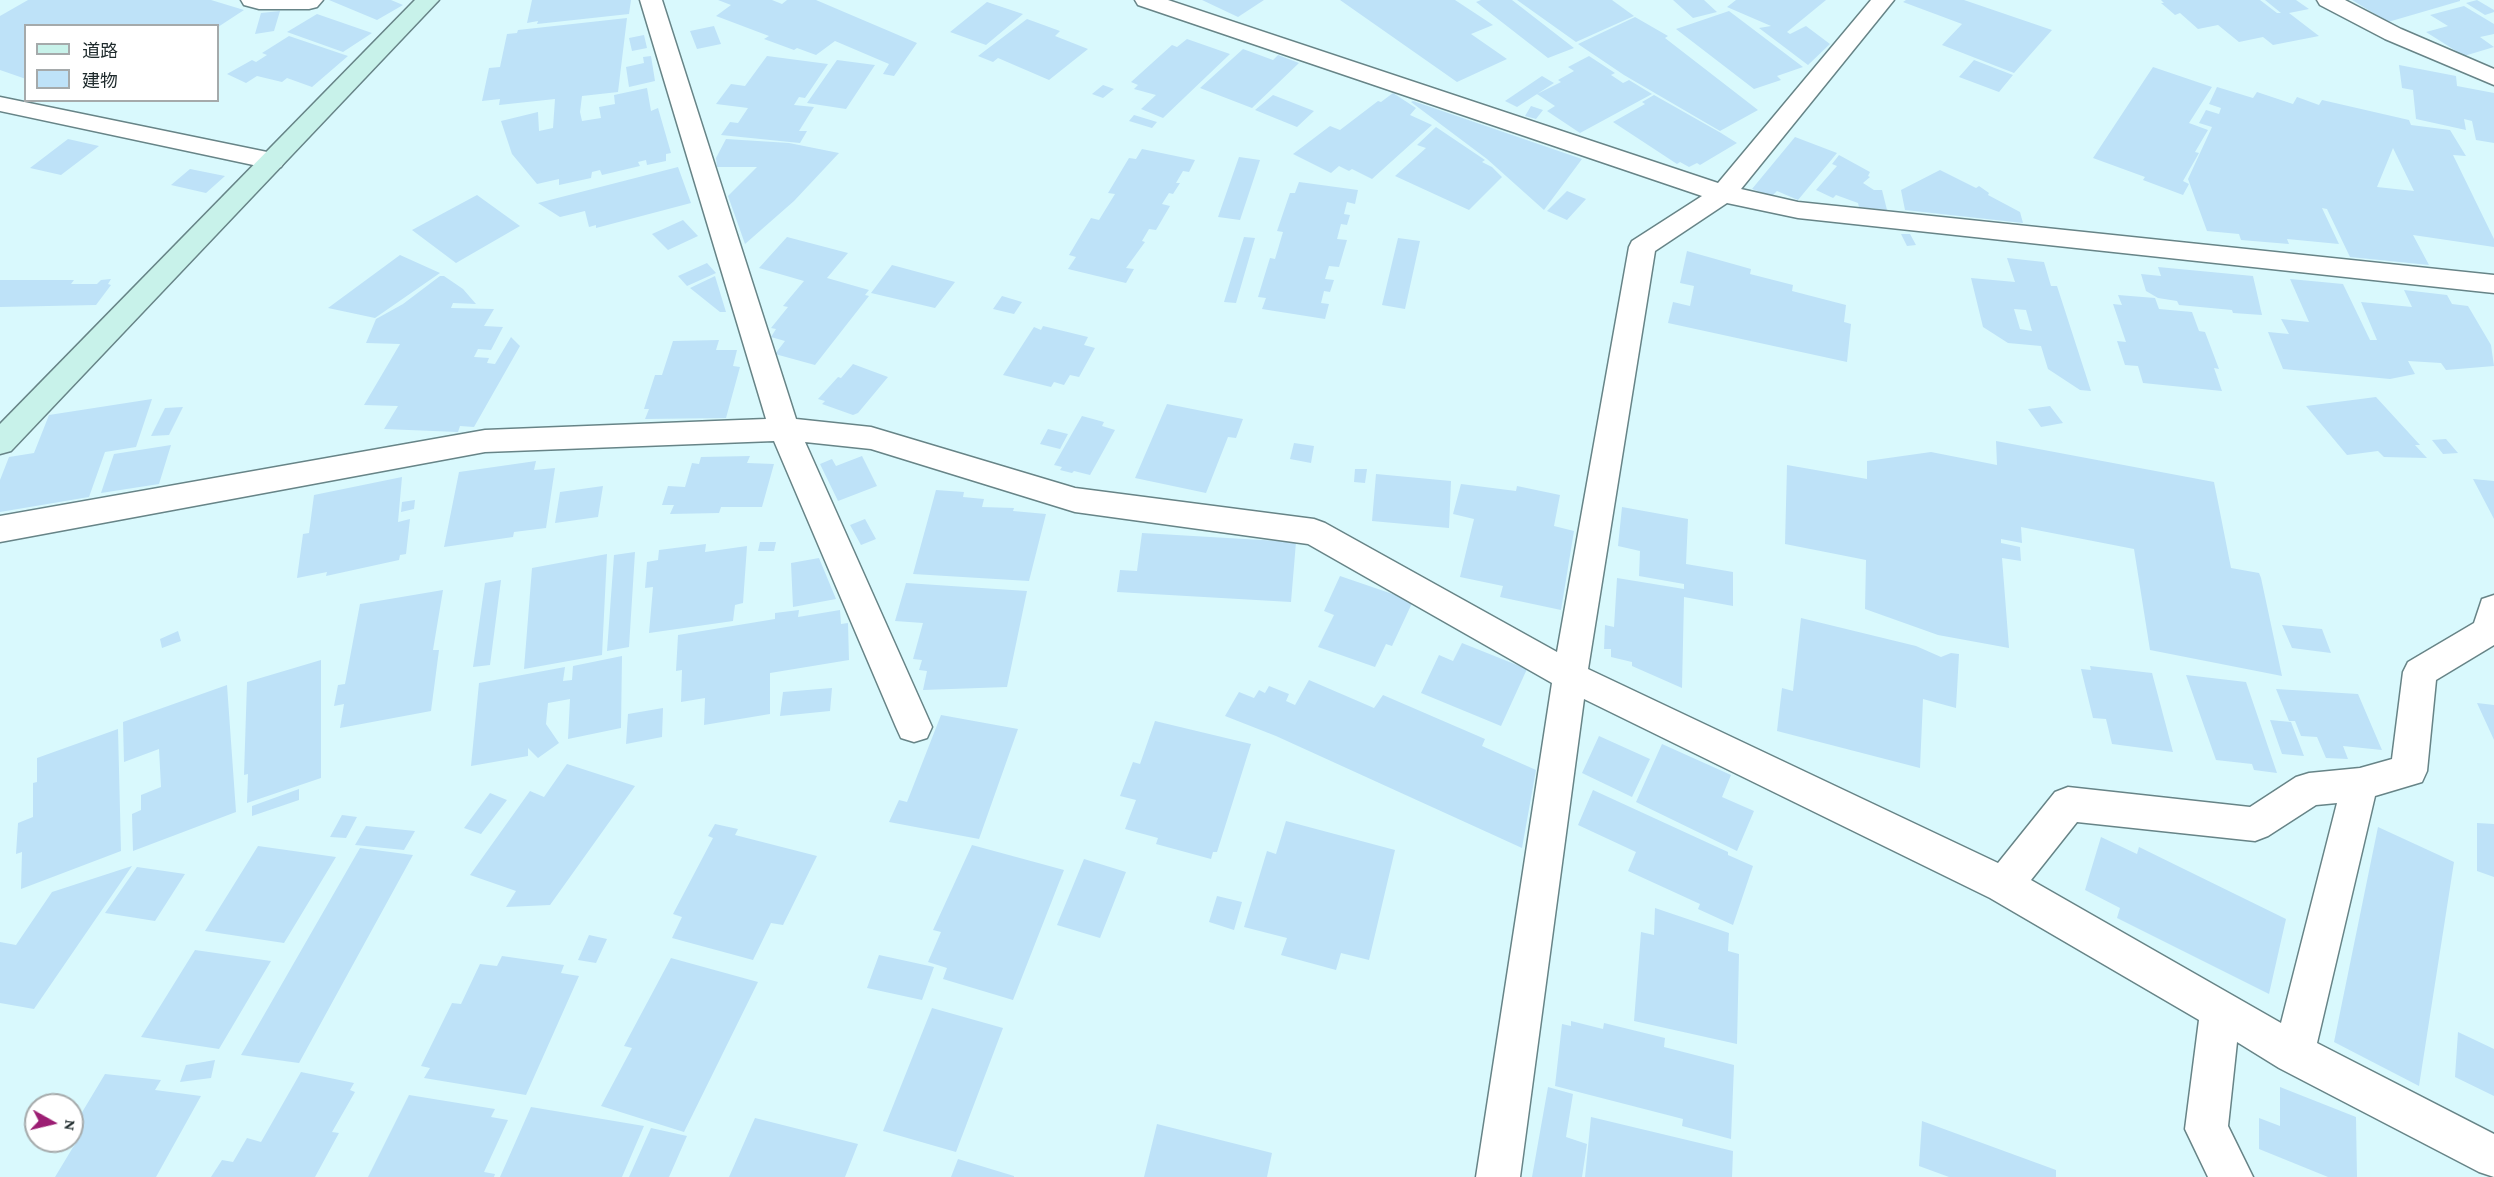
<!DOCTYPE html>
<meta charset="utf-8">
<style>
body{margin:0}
#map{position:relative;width:2494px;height:1177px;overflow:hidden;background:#d9f9fd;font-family:"Crimson Pro","Noto Sans JP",serif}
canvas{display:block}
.legend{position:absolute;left:24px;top:24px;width:195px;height:78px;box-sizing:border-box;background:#fff;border:2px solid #a5aaab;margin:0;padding:8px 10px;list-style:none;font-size:18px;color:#1e2a2c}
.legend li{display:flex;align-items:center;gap:12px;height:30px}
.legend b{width:30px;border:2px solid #a5aaab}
.north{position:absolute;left:24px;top:1093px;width:60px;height:60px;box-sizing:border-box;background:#fff;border:2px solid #a5aaab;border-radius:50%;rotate:98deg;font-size:16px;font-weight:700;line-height:24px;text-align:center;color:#1e2a2c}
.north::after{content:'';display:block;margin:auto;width:21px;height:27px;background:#9c1e73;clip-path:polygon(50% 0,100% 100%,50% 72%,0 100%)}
</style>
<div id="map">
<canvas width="2494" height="1177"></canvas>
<ul class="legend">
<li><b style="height:8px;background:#c8f2ea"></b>道路</li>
<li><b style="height:16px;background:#bee2f8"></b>建物</li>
</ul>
<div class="north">N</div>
</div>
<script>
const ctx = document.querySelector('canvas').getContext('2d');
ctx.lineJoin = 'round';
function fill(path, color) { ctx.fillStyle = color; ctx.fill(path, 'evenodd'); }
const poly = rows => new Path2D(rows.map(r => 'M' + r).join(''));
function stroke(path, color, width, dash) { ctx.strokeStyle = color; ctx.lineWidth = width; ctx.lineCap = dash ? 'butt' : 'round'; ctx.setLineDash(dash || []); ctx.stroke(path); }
const building = poly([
 [28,0,211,0,244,10,218,27,26,26,26,79,0,70,0,16],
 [329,0,391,0,403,5,377,20],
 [532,0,631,0,629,14,537,24,538,21,527,23],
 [718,0,772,0,782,4,787,0,816,0,917,43,894,76,883,74,889,64,835,41,816,55,797,48,794,50,764,39,769,36,716,16,731,5],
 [1202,0,1264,0,1238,17],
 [1340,0,1455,0,1493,25,1471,34,1507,59,1457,82],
 [1481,0,1512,0,1574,48,1548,58,1476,2],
 [1517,0,1612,0,1634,16,1576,42],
 [1673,0,1704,0,1717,12,1693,18],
 [1736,0,1826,0,1787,32,1790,34,1806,26,1830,44,1808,65,1759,28,1771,26,1727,7],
 [1906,0,1964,0,2052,30,2014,73,1942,45,1962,24,1903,2],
 [2161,0,2260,0,2277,13,2281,13,2265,0,2296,0,2309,9,2289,13,2319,36,2273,45,2263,37,2239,42,2218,25,2198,29,2180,13,2175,15,2161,3,2164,3],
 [2352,0,2460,0,2460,1,2388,22],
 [2477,0,2494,10,2494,12,2485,15,2466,3],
 [987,2,1023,14,986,45,950,32],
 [2464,6,2494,24,2494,34,2480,37,2494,47,2464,56,2426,32,2448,26,2430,15],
 [280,11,274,31,255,34,261,13],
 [1729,11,1803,67,1777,76,1781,80,1754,89,1676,29],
 [317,14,372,33,343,52,287,32],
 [1635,17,1668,36,1665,38,1758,110,1720,131,1624,75,1578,44],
 [627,18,618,92,582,96,580,112,582,121,601,118,599,107,615,104,614,95,647,88,651,111,658,108,671,153,666,154,666,161,647,165,646,160,638,162,640,166,602,175,600,170,592,172,591,178,559,185,559,179,537,184,512,154,501,121,538,112,539,131,553,128,555,99,499,105,500,99,482,101,489,68,500,67,507,34,517,33,518,30],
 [1027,19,1060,31,1055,36,1088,49,1049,80,998,58,993,62,978,56],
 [714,26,721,44,697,49,690,31],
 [644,35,647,48,632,51,629,38],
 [289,36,348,56,312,87,287,78,282,82,257,76,246,83,227,74,252,60,256,62,267,55,262,53],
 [1187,39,1230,54,1163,118,1141,109,1156,95,1134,89,1138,85,1131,82,1172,45,1177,47],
 [1243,49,1273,60,1278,55,1299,63,1252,108,1200,88],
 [651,56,655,81,629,87,626,67,644,63,643,57],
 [767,56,828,64,805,98,799,97,794,105,814,107,799,131,807,131,800,143,721,135,730,122,738,123,748,108,716,104,731,84,745,86],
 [1589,56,1615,73,1611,75,1623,83,1629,80,1652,94,1580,133,1547,111,1555,106,1537,94,1561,82,1558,80,1574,71,1568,67],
 [837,60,875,65,846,109,807,103],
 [1974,60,2013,75,1999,92,1959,77],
 [2399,65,2456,76,2457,86,2494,93,2494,143,2476,140,2472,121,2464,119,2466,130,2416,119,2413,90,2402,88],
 [2153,67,2212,87,2189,123,2208,130,2195,152,2199,153,2183,181,2189,184,2183,195,2143,180,2145,177,2093,158],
 [1542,76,1554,83,1517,107,1505,101],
 [1103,85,1114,89,1103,98,1092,94],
 [2217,87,2253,98,2257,92,2293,104,2297,97,2319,105,2322,100,2409,120,2411,125,2450,130,2466,156,2453,155,2494,239,2494,247,2413,235,2429,265,2350,257,2327,209,2322,208,2339,244,2287,239,2289,244,2241,240,2239,234,2207,231,2188,179,2212,127,2199,123,2206,110,2219,114,2221,108,2209,104],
 [2393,148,2414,191,2377,187],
 [1393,93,1416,108,1410,115,1432,125,1372,179,1352,169,1349,171,1339,166,1331,173,1293,154,1330,126,1340,130,1378,101,1381,102],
 [1273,95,1314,111,1297,127,1255,110],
 [1654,95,1721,133,1737,143,1700,165,1697,163,1689,167,1680,162,1677,164,1613,122,1645,104,1642,102],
 [1413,101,1582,159,1544,210,1487,159,1411,102],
 [1531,106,1543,110,1536,119,1525,116],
 [1134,115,1157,122,1152,128,1129,121],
 [1436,127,1485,160,1482,162,1492,167,1502,177,1469,210,1395,176,1426,148,1417,145],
 [1795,137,1837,153,1798,200,1777,191,1772,196,1752,189],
 [68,139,99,146,61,175,30,168],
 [726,139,789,143,839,153,794,201,745,244,728,196,757,167,717,167,716,158],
 [1142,149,1195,160,1189,172,1183,171,1176,183,1180,183,1173,194,1169,193,1162,204,1170,206,1156,230,1149,229,1142,241,1145,242,1126,268,1134,269,1126,283,1068,269,1076,257,1069,255,1091,218,1099,220,1115,194,1108,193,1129,158,1136,159],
 [1839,155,1870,172,1868,176,1870,177,1863,183,1874,190,1882,190,1887,210,1859,207,1858,203,1836,195,1833,198,1816,190,1837,166,1832,164],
 [1239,157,1260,160,1240,220,1218,217],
 [678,167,691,203,596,228,596,225,589,227,585,211,560,217,538,203],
 [190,169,225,176,206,193,171,185],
 [1940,170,1976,188,1979,186,1989,193,1988,195,2020,212,2023,223,1905,210,1901,190],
 [1299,182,1358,190,1355,204,1347,202,1344,214,1350,215,1347,225,1341,224,1337,239,1347,240,1339,267,1329,266,1325,279,1334,280,1330,292,1324,291,1321,303,1329,304,1325,319,1262,309,1266,298,1258,297,1270,258,1275,259,1283,232,1277,231,1290,193,1295,193],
 [1567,191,1586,199,1567,220,1547,211],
 [477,195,520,226,456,263,412,230],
 [683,220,698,236,668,250,652,234],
 [1901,234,1910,234,1916,245,1907,246],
 [787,237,848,253,827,278,869,290,865,295,869,296,815,365,775,354,785,341,771,337,776,329,771,328,788,307,783,306,804,281,759,268],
 [1244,237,1255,238,1236,303,1224,302],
 [1398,238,1420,241,1405,309,1382,305],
 [1687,251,1751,269,1750,274,1793,285,1792,291,1846,305,1844,322,1851,324,1847,362,1668,323,1673,302,1690,306,1694,286,1680,283],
 [400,255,440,273,375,318,328,308],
 [2007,258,2044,262,2051,286,2057,286,2091,391,2080,390,2048,369,2041,346,2008,343,1983,327,1971,278,2015,282],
 [2014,309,2026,310,2032,331,2020,329],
 [707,263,716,273,687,286,678,276],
 [892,265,955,282,935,308,871,293],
 [2158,267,2253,276,2262,315,2233,313,2232,310,2179,305,2177,301,2158,298,2146,291,2141,274,2161,276],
 [440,276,444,276,463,289,476,304,453,303,451,308,494,309,484,326,503,327,491,350,478,349,474,357,489,358,487,363,495,364,511,337,520,346,474,427,460,426,458,432,384,429,398,406,364,405,400,344,366,343,376,319,403,304],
 [715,276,726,312,720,312,690,288],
 [111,279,108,284,111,285,96,305,0,307,0,280,74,280,71,284,97,284,101,280],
 [2290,279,2343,284,2370,340,2377,340,2361,302,2412,307,2404,290,2447,295,2452,304,2468,306,2491,345,2494,366,2446,370,2441,363,2408,361,2415,374,2390,379,2283,369,2268,332,2289,334,2281,319,2309,322],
 [2118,295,2155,298,2159,309,2192,312,2199,331,2205,332,2219,369,2214,368,2222,391,2143,383,2138,366,2125,365,2117,341,2126,342,2113,304,2122,305],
 [1002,296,1022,302,1014,314,993,309],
 [1043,326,1088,337,1084,345,1095,348,1079,377,1070,375,1064,385,1054,382,1051,387,1003,375,1034,327,1041,330],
 [719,340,716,350,737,350,733,366,740,367,726,418,645,419,649,409,644,409,655,375,662,375,673,341],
 [853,364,888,377,858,413,853,415,822,404,825,401,818,399,838,377,841,378],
 [2376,397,2420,445,2415,445,2427,458,2384,457,2378,451,2347,455,2306,406],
 [152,399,136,447,105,452,89,497,0,512,0,480,9,457,34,453,49,415],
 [1167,404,1243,419,1236,438,1228,437,1206,493,1135,478],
 [2050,406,2063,423,2041,427,2028,409],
 [183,407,169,435,151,436,165,408],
 [1082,416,1104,422,1102,426,1115,430,1090,475,1074,471,1072,473,1060,470,1062,467,1054,465],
 [1048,429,1068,434,1060,449,1040,444],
 [2446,439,2458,453,2443,454,2432,440],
 [1996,441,2214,482,2231,568,2259,573,2261,578,2282,676,2150,650,2134,549,2021,527,2022,543,2001,539,2001,543,2020,547,2021,561,2002,558,2009,648,1938,635,1865,609,1866,560,1785,544,1787,465,1867,479,1867,461,1931,452,1997,465],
 [1294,443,1314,446,1311,463,1290,459],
 [171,445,159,484,101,493,114,454],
 [750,456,747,463,774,464,762,507,721,507,719,513,670,514,674,505,662,505,668,486,685,487,692,463,699,464,701,457],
 [862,456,877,486,838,501,820,464,832,459,836,466],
 [536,461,534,470,555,468,546,528,514,532,513,537,444,547,459,472],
 [1355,469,1367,469,1365,483,1354,482],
 [1376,474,1451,481,1449,528,1372,521],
 [402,477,398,522,410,519,406,554,400,555,399,560,326,576,327,572,297,578,303,534,309,533,314,495],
 [2473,479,2494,481,2494,519],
 [1461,484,1516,491,1517,486,1560,495,1554,526,1574,531,1561,610,1500,597,1503,586,1460,577,1474,519,1453,514],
 [603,486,598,517,555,523,560,492],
 [936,490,964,492,963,497,984,499,982,507,1014,508,1013,511,1046,514,1029,581,913,574],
 [415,500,414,509,401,512,402,502],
 [1622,507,1688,519,1686,564,1733,572,1733,606,1684,597,1682,688,1632,666,1632,662,1611,657,1611,649,1604,649,1605,625,1614,627,1617,578,1684,589,1684,584,1639,576,1640,551,1618,546],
 [865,519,876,539,861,545,850,525],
 [1142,533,1296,542,1291,602,1117,592,1120,570,1137,571],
 [760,542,776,542,774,551,758,551],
 [706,544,705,552,747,546,743,603,735,605,733,621,649,633,653,587,645,588,647,562,658,560,659,550],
 [635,552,629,647,607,651,614,555],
 [607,554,602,655,524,669,532,568],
 [819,558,836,599,793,607,791,563],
 [1340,576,1413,601,1392,646,1386,644,1375,667,1318,647,1334,615,1324,611],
 [501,580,490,665,473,667,485,583],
 [906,583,1027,591,1007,687,923,690,927,671,919,670,922,660,913,659,923,623,895,621],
 [443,590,433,650,439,650,431,711,340,728,344,704,334,706,338,685,345,684,360,604],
 [799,610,798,617,840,610,841,624,848,623,849,660,770,673,770,714,704,725,705,698,681,702,682,670,676,671,678,635,775,619,775,613],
 [1801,618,1916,646,1941,657,1951,653,1959,654,1956,708,1923,699,1920,768,1777,731,1782,688,1793,691],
 [2282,625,2322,629,2331,653,2292,648],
 [178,631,181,641,162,648,160,639],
 [1462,643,1527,669,1501,726,1421,693,1439,655,1453,661],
 [622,656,621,728,568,739,570,699,548,703,546,724,559,743,538,758,528,748,528,756,471,766,479,683,565,667,563,681,572,680,573,666],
 [321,660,321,778,247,803,248,774,244,775,247,682],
 [2090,666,2152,673,2173,752,2112,744,2106,719,2093,718,2081,669,2091,670],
 [2186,675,2246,682,2277,773,2254,770,2252,764,2216,760],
 [1309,680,1374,708,1383,695,1485,739,1482,746,1536,770,1522,848,1276,736,1225,716,1239,692,1254,698,1259,690,1265,693,1269,686,1289,694,1286,701,1295,705],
 [227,685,236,812,133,851,132,814,141,810,141,795,161,787,159,749,124,762,123,722],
 [832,688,830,711,780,716,783,692],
 [2276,689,2358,694,2382,750,2343,746,2348,759,2326,758,2317,737,2301,736,2295,721,2289,721],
 [2477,703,2494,705,2494,740],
 [663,708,662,737,626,744,628,714],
 [941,715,1018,729,979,839,889,822,899,800,907,802],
 [2270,720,2291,722,2304,756,2282,754],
 [1155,721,1251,744,1217,852,1213,852,1211,859,1156,844,1158,838,1125,829,1136,800,1120,796,1133,762,1140,764],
 [118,729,121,851,21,889,22,852,16,854,18,823,33,817,33,783,37,782,37,758],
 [1599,736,1650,759,1632,797,1582,773],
 [1662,744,1731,775,1722,797,1754,811,1737,851,1636,802],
 [567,764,635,786,550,905,506,907,516,891,470,875,530,791,544,797],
 [299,789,299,800,252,816,252,806],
 [1593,790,1728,852,1728,855,1753,866,1733,925,1698,909,1700,904,1628,871,1636,852,1578,825],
 [490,793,507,800,481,834,464,828],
 [342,815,357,817,346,838,330,837],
 [1286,821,1395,850,1369,960,1341,953,1336,970,1281,955,1287,938,1244,927,1267,851,1276,854],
 [2477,823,2494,824,2494,877,2477,871],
 [715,824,738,829,735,835,817,856,783,925,771,923,753,960,672,938,682,917,673,914,713,838,708,836],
 [366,826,415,831,404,850,355,845],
 [2378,827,2454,862,2419,1086,2334,1042],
 [2101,837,2137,854,2139,847,2286,919,2269,994,2117,918,2120,908,2085,890],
 [972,845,1064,870,1013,1000,943,979,947,968,928,962,941,932,933,930],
 [258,846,336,857,284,943,205,931],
 [360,848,413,855,299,1063,241,1055],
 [1084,859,1126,872,1100,938,1057,925],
 [132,866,34,1009,0,1003,0,942,16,945,52,892],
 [137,867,185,874,155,921,105,913],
 [1217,896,1242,902,1234,930,1209,922],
 [1655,908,1729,933,1728,951,1739,954,1737,1044,1634,1021,1641,932,1654,935],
 [589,935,607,939,596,963,578,960],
 [195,950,271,961,219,1049,141,1037],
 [879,955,934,967,922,1000,867,988],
 [502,956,564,965,561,973,579,976,526,1095,424,1078,430,1068,421,1066,452,1003,461,1004,480,964,497,966],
 [671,958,758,982,684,1132,601,1106,632,1048,624,1046],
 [932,1008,1003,1028,956,1152,883,1131],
 [1571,1021,1603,1029,1604,1023,1665,1038,1664,1047,1734,1065,1731,1139,1682,1126,1683,1119,1555,1086,1562,1024,1571,1026],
 [2458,1032,2494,1049,2494,1096,2455,1077],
 [215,1060,211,1078,180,1082,186,1065],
 [301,1072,354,1083,350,1090,355,1092,332,1132,339,1133,315,1177,211,1177,222,1160,233,1162,247,1138,261,1142],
 [105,1074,161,1080,155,1090,201,1096,156,1177,55,1177,81,1134,72,1133,72,1129],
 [1548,1087,1573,1094,1566,1137,1587,1144,1582,1177,1532,1177],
 [2280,1087,2356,1117,2357,1177,2328,1177,2259,1149,2259,1118,2280,1126],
 [409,1095,495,1109,491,1117,508,1120,484,1172,495,1174,494,1177,368,1177],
 [531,1107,644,1126,622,1177,500,1177],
 [1591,1117,1733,1151,1732,1177,1585,1177],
 [755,1118,858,1144,845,1177,729,1177],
 [1922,1121,2056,1170,2056,1177,1949,1177,1919,1166],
 [1157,1124,1272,1153,1267,1177,1144,1177],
 [651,1128,687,1136,669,1177,629,1177],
 [958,1159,1014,1176,1014,1177,951,1177]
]);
const street = poly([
 [241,0,323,0,317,7,309,9,259,9,244,5,241,0],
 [640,0,662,0,796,419,871,427,1075,488,1314,519,1325,523,1557,652,1629,247,1632,241,1702,196,1138,5,1135,0,1168,0,1718,183,1871,0,1894,0,1741,189,1798,202,2494,275,2494,293,1798,218,1727,203,1655,251,1588,669,1998,863,2055,792,2068,787,2250,807,2296,777,2309,773,2360,768,2392,759,2403,672,2408,662,2474,623,2482,599,2494,595,2494,645,2436,680,2427,771,2422,782,2375,796,2317,1043,2494,1134,2494,1177,2479,1172,2279,1068,2237,1042,2228,1126,2253,1177,2208,1177,2185,1129,2199,1020,1990,898,1584,699,1520,1177,1476,1177,1552,683,1308,544,1075,512,871,449,805,442,932,727,927,738,914,742,901,738,896,727,774,441,485,452,0,542,0,516,485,430,766,419,640,0],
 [2337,803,2281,1023,2031,880,2077,822,2255,841,2268,836,2316,805,2337,803],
 [2317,0,2345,0,2401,29,2494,69,2494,85,2385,39,2320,5,2317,0],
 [0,97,272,153,281,155,285,161,281,167,272,169,0,111,0,97]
]);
const secondary = poly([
 [415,0,439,0,11,451,0,454,0,424,415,0]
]);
fill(building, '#bee2f8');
stroke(street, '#678487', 3);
stroke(secondary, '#678487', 3);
fill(street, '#fff');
fill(secondary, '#c8f2ea');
</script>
